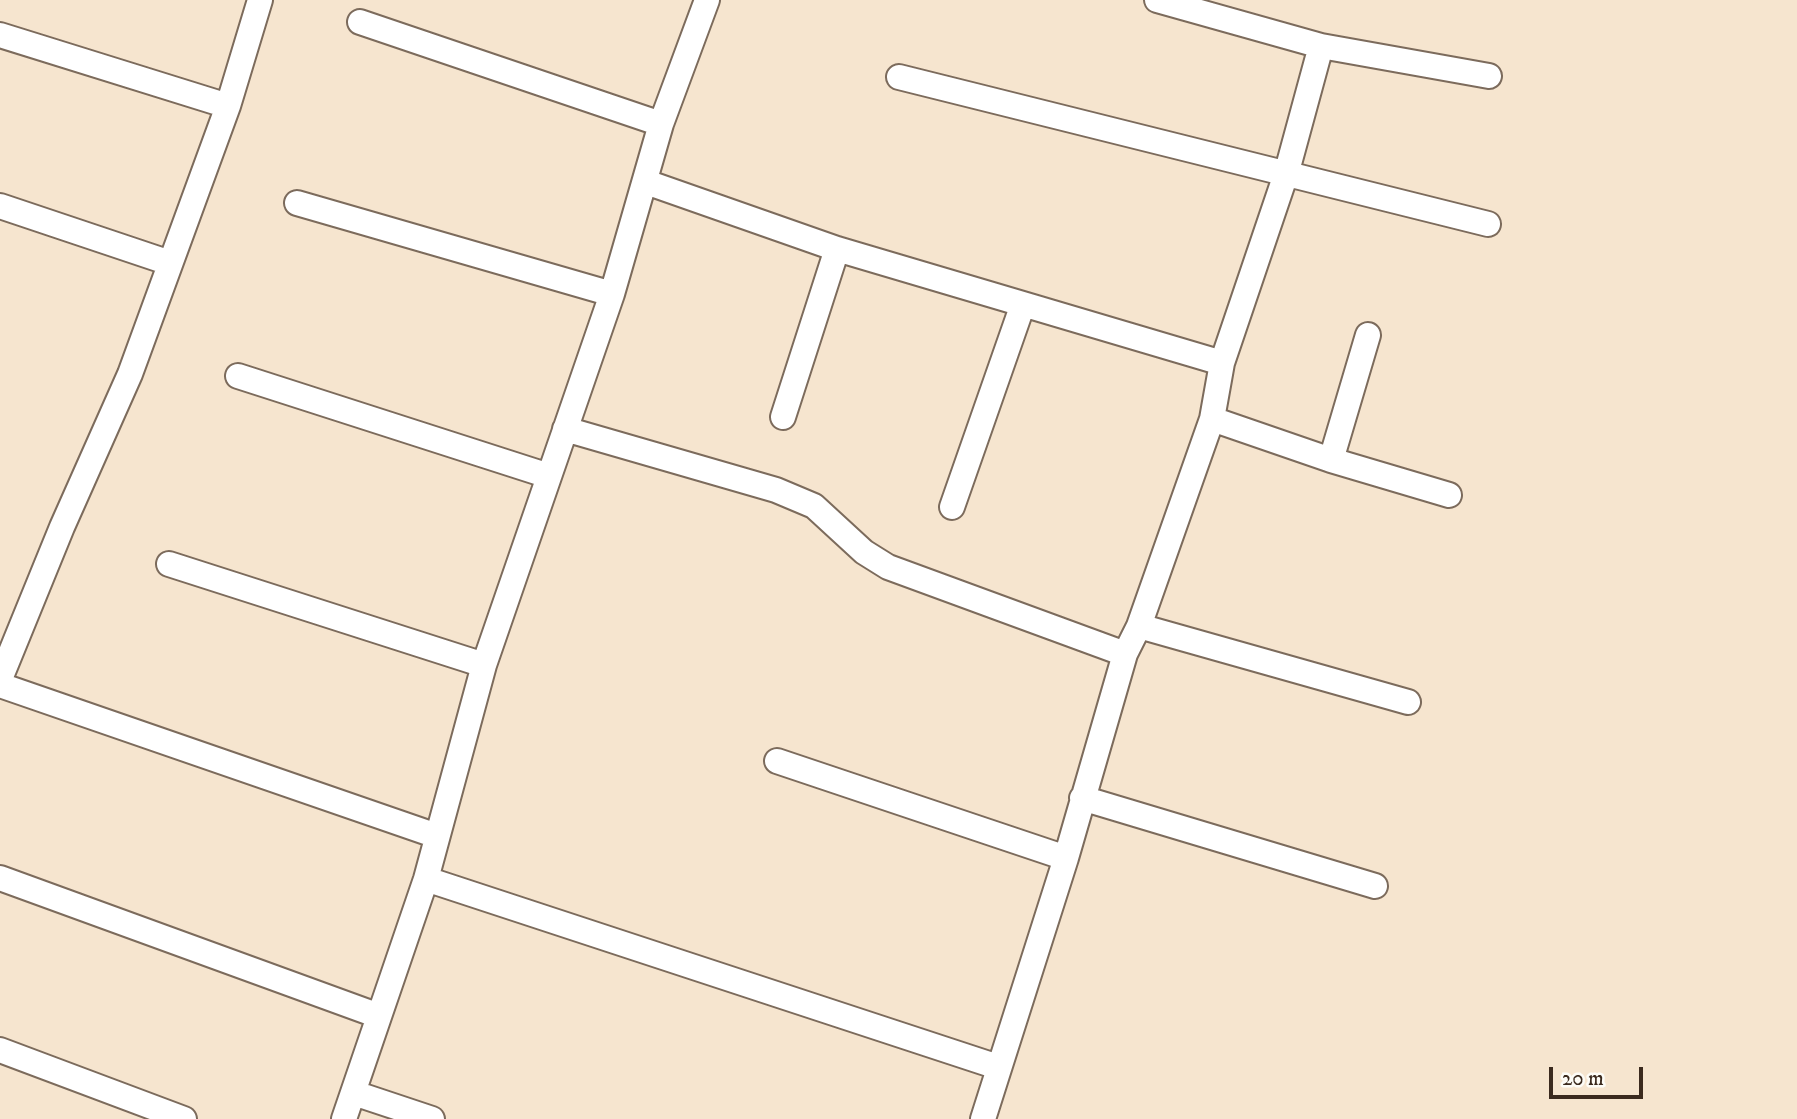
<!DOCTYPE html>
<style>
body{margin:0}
#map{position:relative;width:1797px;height:1119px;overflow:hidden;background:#f6e5cf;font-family:"IM FELL DW Pica",serif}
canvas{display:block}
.scale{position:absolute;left:1549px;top:1067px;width:94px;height:32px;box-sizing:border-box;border:4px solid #3b2a1e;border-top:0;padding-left:9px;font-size:21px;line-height:24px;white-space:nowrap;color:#3b2a1e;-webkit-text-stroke:5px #fdfcf7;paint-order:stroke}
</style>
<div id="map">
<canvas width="1797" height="1119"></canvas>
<div class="scale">20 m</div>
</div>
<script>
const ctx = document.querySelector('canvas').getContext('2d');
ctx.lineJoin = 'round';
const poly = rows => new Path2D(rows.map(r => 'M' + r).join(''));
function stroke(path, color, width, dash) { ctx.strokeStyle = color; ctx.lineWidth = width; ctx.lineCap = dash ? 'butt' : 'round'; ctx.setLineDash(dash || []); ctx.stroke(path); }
const street = poly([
 [1157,0,1321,46,1489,76],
 [360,22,661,124],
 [0,35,228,106],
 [899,77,1488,224],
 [646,182,837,249,1222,363],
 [297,203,612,294],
 [0,206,170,263],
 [238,376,549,476],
 [783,417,837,249],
 [1212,419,1331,460,1449,495],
 [565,429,776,490,814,506,864,552,888,567,1125,654],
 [1331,460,1368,335],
 [952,507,1023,304],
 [169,564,484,665],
 [1139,626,1408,702],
 [0,679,62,527,130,374,228,106,260,0],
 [0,685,437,836],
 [777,761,1066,858],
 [1082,798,1375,886],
 [0,878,379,1016],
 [426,879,998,1067],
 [0,1050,184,1119],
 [354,1093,432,1119],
 [344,1119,426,879,484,665,612,294,661,124,707,0],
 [983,1119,1066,858,1125,654,1139,626,1212,419,1222,363,1287,171,1321,46]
]);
stroke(street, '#7c6b5c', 28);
stroke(street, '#fff', 24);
</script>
